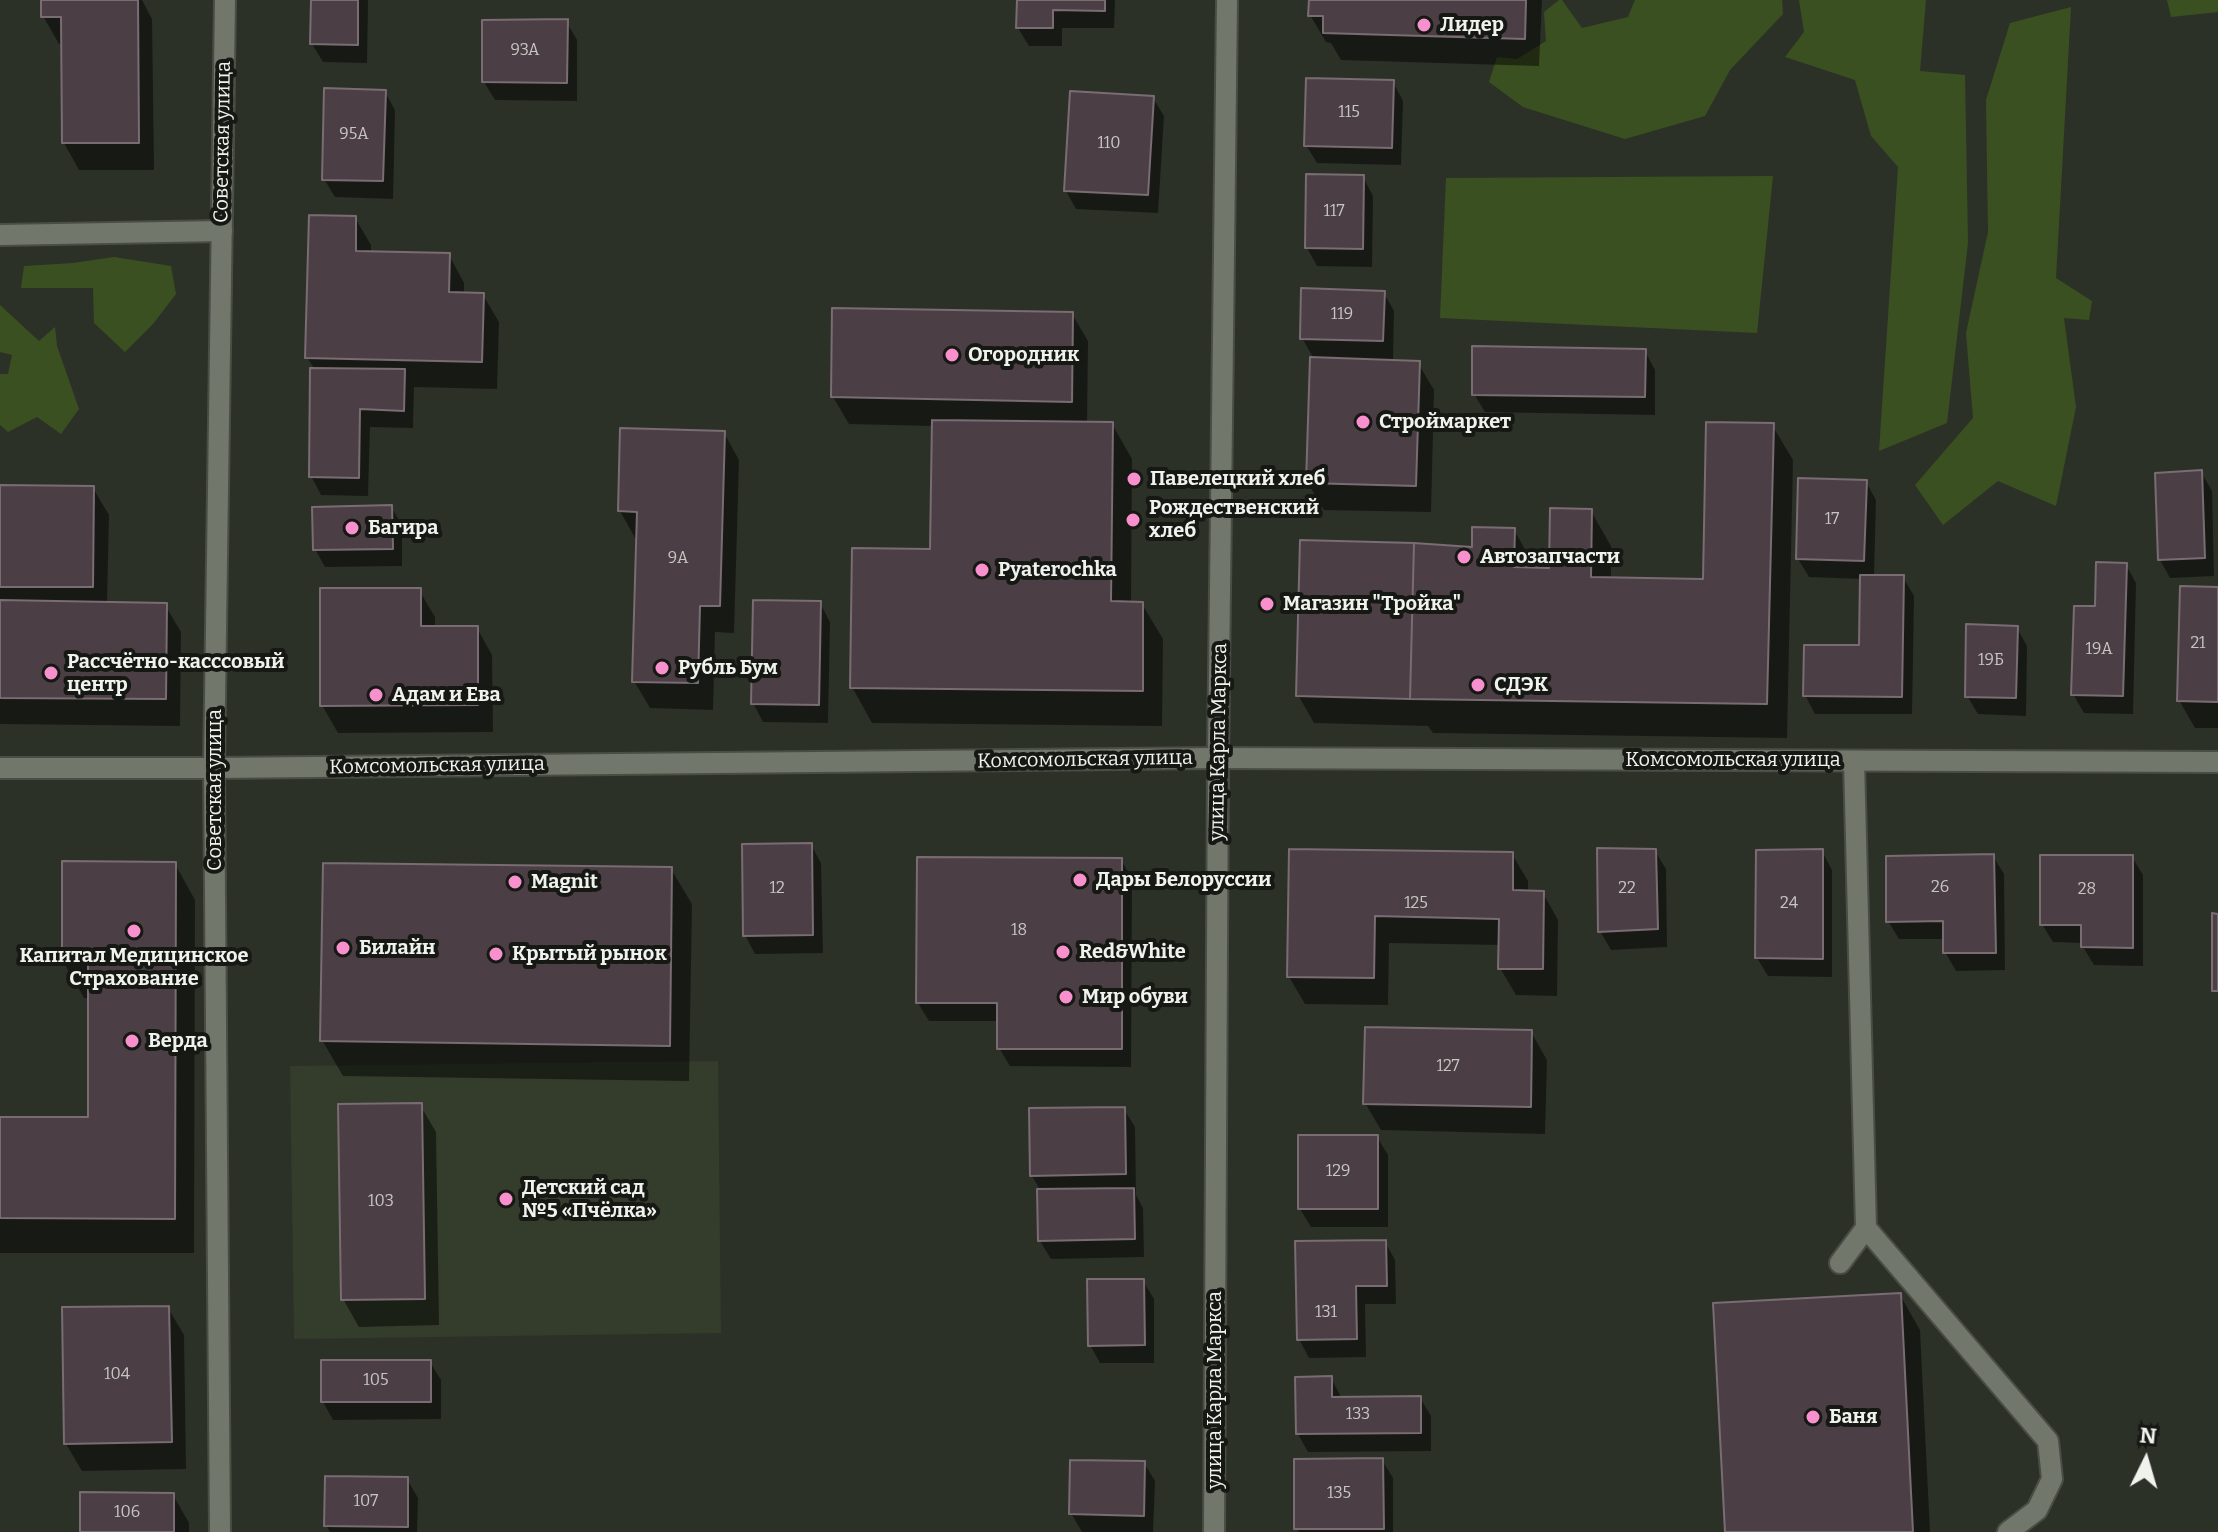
<!DOCTYPE html>
<meta charset="utf-8">
<style>
body{margin:0}
#map{position:relative;width:2218px;height:1532px;overflow:hidden;background:#2c3127;font-family:Bitter,serif}
canvas{display:block}
.north{position:absolute;left:2106px;top:1420px;width:80px;height:80px;-webkit-text-stroke:6px #161814;paint-order:stroke;rotate:5deg;font-size:22px;font-weight:700;line-height:32px;text-align:center;color:#f0f3ed}
.north::after{content:'';display:block;margin:auto;width:28px;height:36px;background:#f0f3ed;clip-path:polygon(50% 0,100% 100%,50% 72%,0 100%)}
</style>
<div id="map">
<canvas width="2218" height="1532"></canvas>
<div class="north">N</div>
</div>
<script>
const ctx = document.querySelector('canvas').getContext('2d');
ctx.lineJoin = 'round';
function fill(path, color) { ctx.fillStyle = color; ctx.fill(path, 'evenodd'); }
const poly = rows => new Path2D(rows.map(r => 'M' + r).join(''));
function stroke(path, color, width, dash) { ctx.strokeStyle = color; ctx.lineWidth = width; ctx.lineCap = dash ? 'butt' : 'round'; ctx.setLineDash(dash || []); ctx.stroke(path); }
function write(font, color, halo, rows, align = 'center') {
  ctx.font = font + ' Bitter,serif'; ctx.lineWidth = 8; ctx.setLineDash([]); ctx.textBaseline = 'middle'; ctx.strokeStyle = halo; ctx.fillStyle = color; for (const [text, x, y, turn = 0] of rows) {
    ctx.save(); ctx.translate(x, y); ctx.rotate((+turn || 0) * Math.PI / 180); ctx.textAlign = isNaN(turn) ? turn : align; if (halo) ctx.strokeText(text, 0, 0); ctx.fillText(text, 0, 0); ctx.restore();
  }
}
const built = poly([
 [718,1061,721,1333,294,1339,290,1066]
]);
const green = poly([
 [1559,0,1562,0,1582,28,1628,17,1635,0,1782,0,1783,14,1730,70,1705,116,1625,139,1523,107,1489,82,1497,57,1517,59,1546,41,1544,12],
 [1799,0,1926,0,1920,71,1965,75,1968,243,1947,423,1879,451,1898,167,1871,136,1855,80,1785,57,1804,32],
 [2167,0,2218,0,2218,12,2171,17],
 [2071,7,2056,278,2092,301,2089,320,2064,318,2076,407,2056,506,1998,481,1943,525,1915,485,1973,418,1966,333,1988,232,1986,100,2010,23],
 [1773,176,1757,333,1440,318,1446,178],
 [114,257,171,266,176,294,153,324,125,352,94,323,93,288,21,288,24,266,73,263],
 [0,305,39,341,55,327,57,346,79,409,61,434,37,417,8,432,0,425,0,374,8,374,12,355,0,352]
]);
const shadow = poly([
 [43,0,142,0,152,19,154,170,79,170,64,143,63,44,59,44,43,16],
 [313,0,368,0,367,63,323,62,312,44],
 [1019,0,1115,0,1114,28,1062,28,1062,46,1029,46,1018,28],
 [1311,0,1542,0,1539,66,1341,60,1331,43,1326,42,1310,15],
 [566,21,577,40,577,101,495,100,484,82],
 [1393,82,1403,101,1401,165,1317,163,1306,145],
 [385,92,395,110,393,199,335,197,324,179],
 [1153,98,1164,116,1158,213,1076,209,1066,191],
 [1363,177,1373,196,1372,267,1317,266,1307,248],
 [355,218,371,245,371,253,449,255,464,283,464,294,483,295,499,322,497,389,414,387,413,428,370,427,368,496,321,495,311,476,315,370,307,357],
 [1384,293,1394,311,1393,362,1418,363,1434,390,1431,512,1324,510,1308,483,1314,359,1302,338],
 [1072,314,1088,341,1087,424,1112,424,1132,459,1131,603,1142,604,1163,639,1162,726,872,723,852,687,932,551,934,426,849,424,833,397],
 [1645,351,1655,370,1655,415,1485,412,1474,394],
 [1772,425,1793,460,1787,738,1433,733,1428,726,1314,723,1298,695,1474,549,1514,530,1534,565,1534,570,1551,570,1591,511,1611,546,1611,580,1705,581],
 [724,433,739,460,734,633,715,632,713,710,650,708,634,681,638,538,635,538,620,511],
 [2201,472,2212,491,2214,576,2170,578,2160,560],
 [1866,482,1876,500,1874,577,1903,577,1914,596,1912,714,1815,714,1805,695,1861,647,1862,579,1809,577,1798,559],
 [0,487,93,488,109,515,107,604,165,605,181,632,180,726,0,724],
 [391,507,402,525,402,566,325,567,315,549],
 [2126,565,2136,583,2133,714,2084,713,2073,694],
 [2218,589,2218,728,2195,728,2179,700],
 [419,590,435,617,435,628,477,628,492,655,493,732,338,733,322,705],
 [820,603,830,622,828,723,763,722,753,703],
 [2017,628,2027,646,2026,716,1978,714,1967,696],
 [811,845,821,863,823,953,755,954,745,935],
 [1291,851,1512,854,1528,881,1528,893,1543,893,1558,920,1557,996,1516,995,1500,968,1501,945,1389,943,1388,1005,1305,1004,1289,977],
 [1655,851,1666,869,1667,947,1611,950,1600,931],
 [1822,851,1832,870,1832,977,1768,976,1757,958],
 [1993,856,2004,874,2005,970,1956,971,1945,952,1945,939,1899,939,1888,921],
 [2132,857,2143,875,2143,966,2094,965,2083,947,2083,943,2053,942,2042,924],
 [1121,860,1132,878,1131,1067,1010,1066,999,1048,999,1021,929,1021,918,1003],
 [175,864,195,900,194,1253,0,1253,0,1119,90,1119,90,998,84,998,64,963],
 [671,869,692,904,689,1081,343,1076,322,1040],
 [1531,1032,1547,1060,1545,1134,1381,1130,1365,1103],
 [420,1105,436,1132,439,1325,359,1327,343,1299],
 [1124,1109,1135,1127,1136,1195,1143,1208,1144,1257,1051,1259,1040,1241,1041,1191,1032,1176],
 [1377,1137,1388,1155,1388,1227,1311,1227,1300,1209],
 [1385,1242,1395,1260,1396,1304,1365,1304,1366,1357,1309,1358,1299,1339],
 [1143,1281,1154,1299,1154,1363,1100,1363,1090,1345],
 [1900,1295,1920,1330,1930,1532,1727,1532],
 [168,1308,184,1335,186,1469,82,1471,66,1444],
 [430,1362,441,1380,441,1419,333,1420,323,1402],
 [1331,1378,1342,1399,1420,1398,1431,1416,1431,1451,1308,1452,1298,1434],
 [1382,1460,1393,1478,1393,1532,1299,1532,1296,1528],
 [1144,1463,1155,1481,1153,1532,1082,1532,1071,1513],
 [407,1479,418,1498,417,1532,330,1532,326,1525],
 [173,1495,189,1523,189,1532,82,1532]
]);
const building = poly([
 [41,0,138,0,139,143,62,143,61,17,41,17,41,0],
 [311,0,358,0,358,45,310,44,311,0],
 [1017,0,1105,0,1105,11,1053,10,1053,28,1016,28,1017,0],
 [1309,0,1526,0,1525,39,1323,33,1323,16,1308,16,1309,0],
 [568,19,567,83,482,82,482,20,568,19],
 [1306,78,1394,80,1392,148,1304,146,1306,78],
 [324,88,386,90,383,181,322,180,324,88],
 [1070,91,1154,96,1148,195,1064,191,1070,91],
 [1306,174,1364,175,1363,249,1305,248,1306,174],
 [309,215,356,216,356,251,450,253,449,292,484,293,482,362,305,358,309,215],
 [1301,288,1385,291,1383,341,1300,339,1301,288],
 [832,308,1073,312,1072,402,831,397,832,308],
 [1472,346,1646,349,1645,397,1472,395,1472,346],
 [1310,357,1420,361,1416,486,1306,483,1310,357],
 [310,368,405,369,404,411,360,409,359,478,309,477,310,368],
 [932,420,1113,422,1111,601,1143,602,1143,691,850,688,852,548,930,549,932,420],
 [1706,422,1774,423,1767,704,1410,699,1414,543,1472,547,1472,527,1515,528,1514,567,1549,568,1550,508,1592,509,1591,577,1703,579,1706,422],
 [620,428,725,431,720,606,700,606,698,683,632,682,637,512,618,511,620,428],
 [2202,470,2205,558,2158,560,2155,473,2202,470],
 [1798,478,1867,480,1864,561,1796,559,1798,478],
 [0,485,94,486,93,587,0,587,0,485],
 [392,505,393,549,313,550,312,507,392,505],
 [1300,540,1414,543,1410,699,1296,696,1300,540],
 [2096,562,2127,563,2123,696,2071,695,2074,606,2095,606,2096,562],
 [1860,575,1904,575,1902,697,1803,696,1804,645,1859,645,1860,575],
 [2180,586,2218,587,2218,702,2177,701,2180,586],
 [320,588,421,588,421,626,478,626,478,705,320,706,320,588],
 [0,600,167,603,166,699,0,698,0,600],
 [753,600,821,601,819,705,751,704,753,600],
 [1966,624,2018,626,2016,698,1965,697,1966,624],
 [812,843,813,935,743,936,742,844,812,843],
 [1597,848,1656,849,1658,929,1598,932,1597,848],
 [1289,849,1513,852,1513,890,1544,891,1543,969,1498,969,1499,919,1375,916,1374,978,1287,977,1289,849],
 [1823,849,1823,959,1755,958,1756,850,1823,849],
 [1994,854,1996,953,1943,953,1943,921,1886,922,1886,856,1994,854],
 [2040,855,2133,855,2133,948,2081,947,2081,925,2040,925,2040,855],
 [917,857,1122,858,1122,1049,997,1049,997,1003,916,1003,917,857],
 [62,861,176,862,175,1219,0,1218,0,1117,88,1117,88,964,62,964,62,861],
 [323,863,672,867,670,1046,320,1041,323,863],
 [2212,913,2218,914,2218,991,2212,991,2212,913],
 [1365,1027,1532,1030,1531,1107,1363,1104,1365,1027],
 [422,1103,425,1299,341,1300,338,1104,422,1103],
 [1125,1107,1126,1174,1030,1176,1029,1108,1125,1107],
 [1298,1135,1378,1135,1378,1209,1298,1209,1298,1135],
 [1134,1188,1135,1239,1038,1241,1037,1189,1134,1188],
 [1386,1240,1387,1286,1356,1286,1357,1339,1297,1340,1295,1241,1386,1240],
 [1087,1279,1144,1279,1145,1345,1088,1346,1087,1279],
 [1901,1293,1913,1532,1725,1532,1713,1303,1901,1293],
 [169,1306,172,1442,64,1444,62,1307,169,1306],
 [321,1360,431,1360,431,1402,321,1402,321,1360],
 [1332,1376,1332,1397,1421,1396,1421,1433,1296,1434,1295,1377,1332,1376],
 [1383,1458,1384,1529,1294,1529,1294,1459,1383,1458],
 [1070,1460,1145,1461,1144,1516,1069,1514,1070,1460],
 [325,1476,408,1477,408,1527,324,1526,325,1476],
 [80,1492,174,1493,174,1532,80,1532,80,1492]
]);
const service = poly([
 [0,235,222,231],
 [1854,761,1866,1228,2048,1441,2052,1479,2037,1510,2008,1532],
 [1840,1263,1866,1228]
]);
const minor = poly([
 [1218,758,2218,762]
]);
const tertiary = poly([
 [0,768,214,768,1218,758],
 [220,1532,214,768,225,0]
]);
const secondary = poly([
 [1214,1532,1218,758,1227,0]
]);
const markers = [
 [1424,25,8,"#f790cd"],
 [952,355,8,"#f790cd"],
 [1363,422,8,"#f790cd"],
 [1134,479,8,"#f790cd"],
 [1133,520,8,"#f790cd"],
 [352,528,8,"#f790cd"],
 [1464,557,8,"#f790cd"],
 [982,570,8,"#f790cd"],
 [1267,604,8,"#f790cd"],
 [662,668,8,"#f790cd"],
 [51,673,8,"#f790cd"],
 [1478,685,8,"#f790cd"],
 [376,695,8,"#f790cd"],
 [1080,880,8,"#f790cd"],
 [515,882,8,"#f790cd"],
 [134,931,8,"#f790cd"],
 [343,948,8,"#f790cd"],
 [1063,952,8,"#f790cd"],
 [496,954,8,"#f790cd"],
 [1066,997,8,"#f790cd"],
 [132,1041,8,"#f790cd"],
 [506,1199,8,"#f790cd"],
 [1813,1417,8,"#f790cd"]
];
const numberNames = [
 ["93А",525,51],
 ["115",1349,113],
 ["95А",354,135],
 ["110",1109,144],
 ["117",1334,212],
 ["119",1342,315],
 ["17",1832,520],
 ["9А",678,559],
 ["21",2198,644],
 ["19А",2099,650],
 ["19Б",1991,661],
 ["26",1940,888],
 ["12",777,889],
 ["22",1627,889],
 ["28",2087,890],
 ["125",1416,904],
 ["24",1789,904],
 ["18",1019,931],
 ["127",1448,1067],
 ["129",1338,1172],
 ["103",381,1202],
 ["131",1326,1313],
 ["104",117,1375],
 ["105",376,1381],
 ["133",1358,1415],
 ["135",1339,1494],
 ["107",366,1502],
 ["106",127,1513]
];
const poiNames = [
 ["Лидер",1440,25],
 ["Огородник",968,355],
 ["Строймаркет",1379,422],
 ["Павелецкий хлеб",1150,479],
 ["Рождественский",1149,508],
 ["хлеб",1149,531],
 ["Багира",368,528],
 ["Автозапчасти",1480,557],
 ["Pyaterochka",998,570],
 ["Магазин \"Тройка\"",1283,604],
 ["Рассчётно-касссовый",67,662],
 ["центр",67,685],
 ["Рубль Бум",678,668],
 ["СДЭК",1494,685],
 ["Адам и Ева",392,695],
 ["Дары Белоруссии",1096,880],
 ["Magnit",531,882],
 ["Билайн",359,948],
 ["Red&White",1079,952],
 ["Крытый рынок",512,954],
 ["Капитал Медицинское",134,956,"center"],
 ["Страхование",134,979,"center"],
 ["Мир обуви",1082,997],
 ["Верда",148,1041],
 ["Детский сад",522,1188],
 ["№5 «Пчёлка»",522,1211],
 ["Баня",1829,1417]
];
const streetNames = [
 ["Советская улица",223,142,-89],
 ["улица Карла Маркса",1219,742,-89],
 ["Комсомольская улица",1085,760,-1],
 ["Комсомольская улица",1733,760],
 ["Комсомольская улица",437,766,-1],
 ["Советская улица",215,790,-90],
 ["улица Карла Маркса",1215,1390,-90]
];
fill(built, '#343c2c');
fill(green, '#3b5021');
fill(shadow, '#0007');
fill(building, '#4b3f45');
stroke(building, '#796c73', 2);
stroke(service, '#4a4d45', 24);
stroke(minor, '#4a4d45', 24);
stroke(tertiary, '#4a4d45', 24);
stroke(secondary, '#4a4d45', 24);
stroke(service, '#71776b', 20);
stroke(minor, '#71776b', 20);
stroke(tertiary, '#71776b', 20);
stroke(secondary, '#71776b', 20);
for (const [x, y, r, color] of markers) { const dot = new Path2D(); dot.arc(x, y, r, 0, 2 * Math.PI); ctx.fillStyle = color; ctx.fill(dot); stroke(dot, '#161814', 3); }
write('16px', '#c7c6c3', null, numberNames);
write('bold 20px', '#f0f3ed', '#161814', poiNames, 'left');
write('20px', '#f0f3ed', '#161814', streetNames);
</script>
